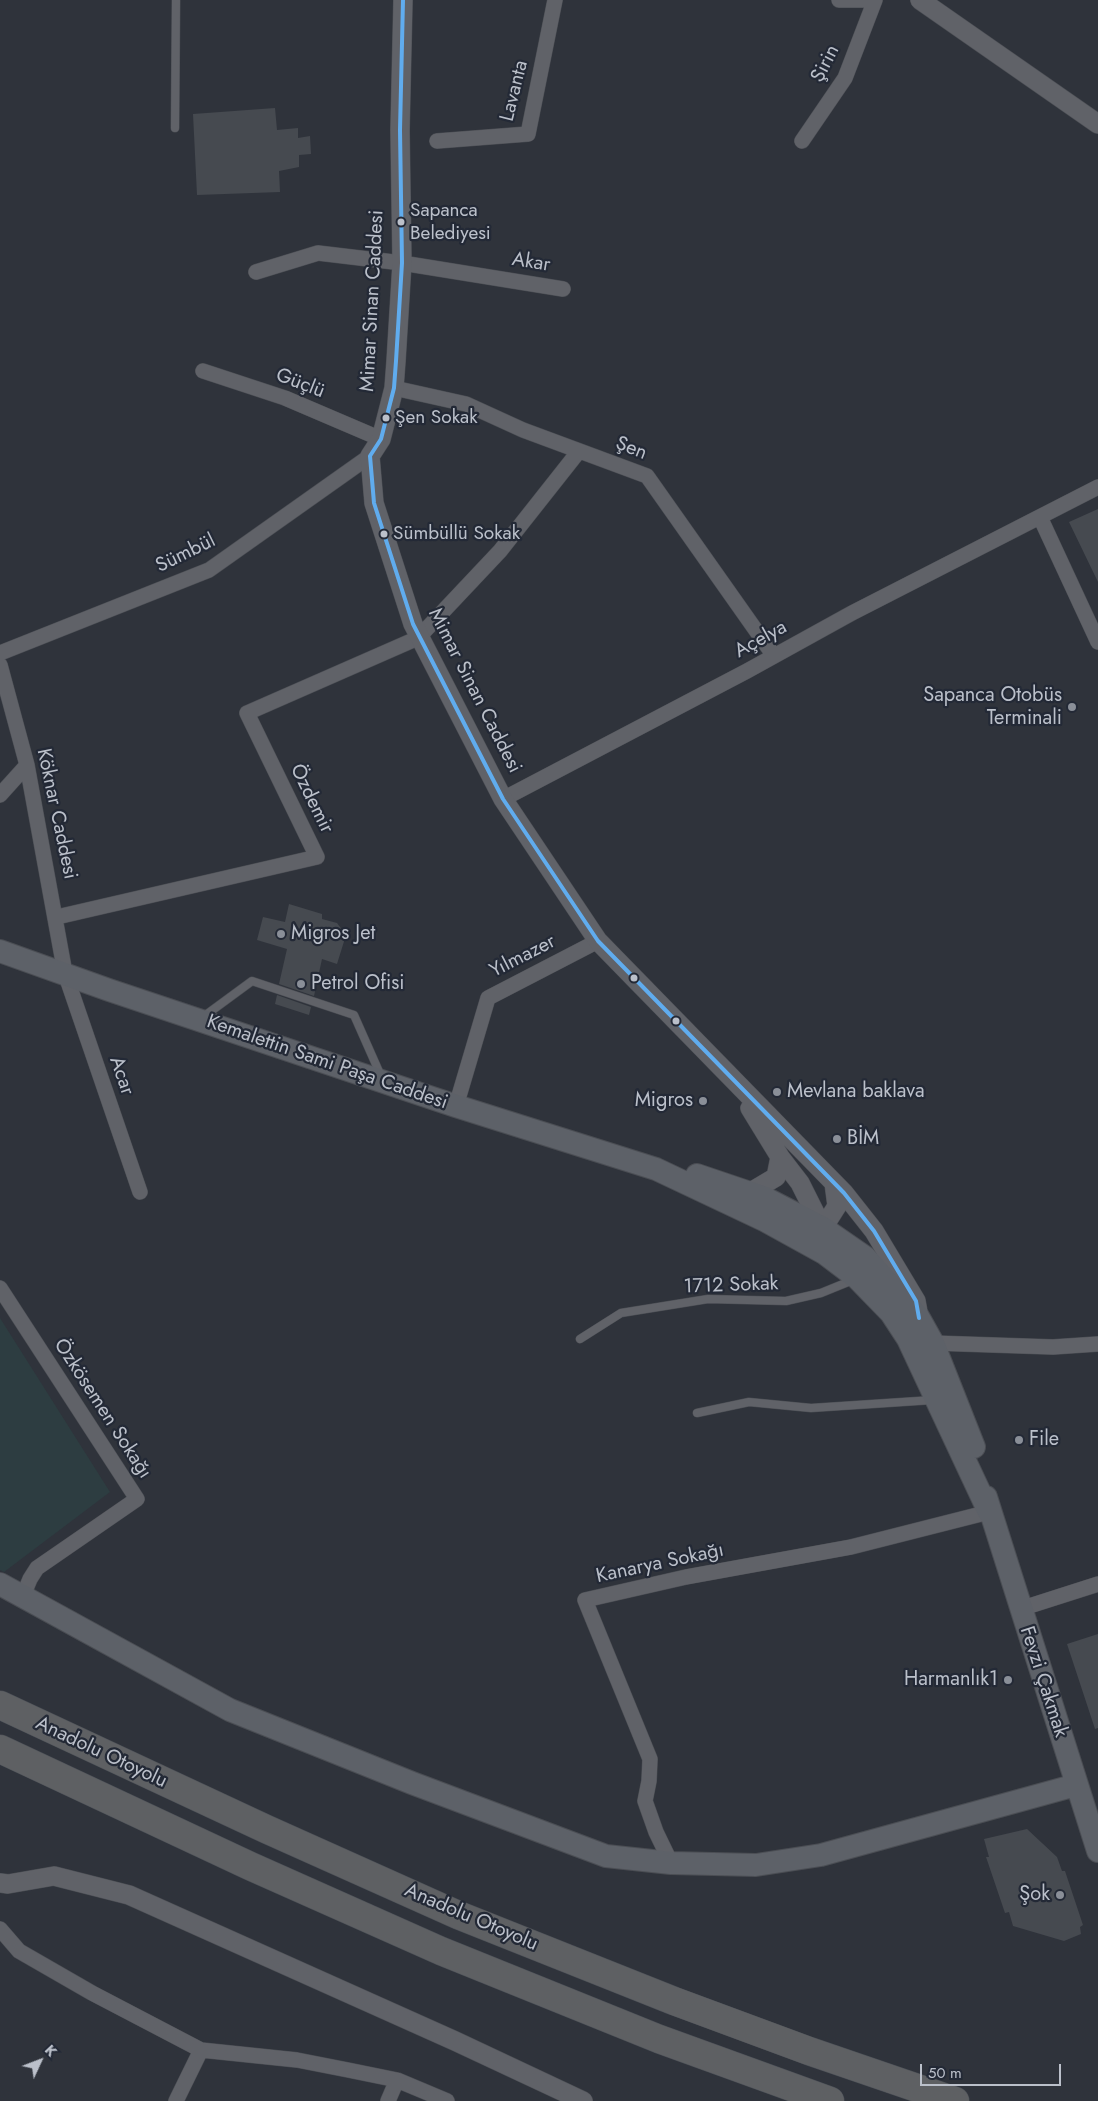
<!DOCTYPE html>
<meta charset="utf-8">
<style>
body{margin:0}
#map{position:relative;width:1098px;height:2101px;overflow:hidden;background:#2f333b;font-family:Jost,sans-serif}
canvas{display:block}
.north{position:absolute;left:15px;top:2036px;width:50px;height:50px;-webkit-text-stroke:4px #232936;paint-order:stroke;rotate:47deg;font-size:14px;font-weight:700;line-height:20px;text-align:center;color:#bbc0ca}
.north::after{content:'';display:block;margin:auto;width:18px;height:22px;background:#bbc0ca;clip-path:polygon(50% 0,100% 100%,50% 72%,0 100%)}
.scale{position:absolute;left:920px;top:2064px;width:141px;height:22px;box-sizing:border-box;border:2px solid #bbc0ca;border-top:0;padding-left:6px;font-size:15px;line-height:18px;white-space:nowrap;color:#bbc0ca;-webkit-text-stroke:4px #232936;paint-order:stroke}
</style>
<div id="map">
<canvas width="1098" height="2101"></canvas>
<div class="north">K</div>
<div class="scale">50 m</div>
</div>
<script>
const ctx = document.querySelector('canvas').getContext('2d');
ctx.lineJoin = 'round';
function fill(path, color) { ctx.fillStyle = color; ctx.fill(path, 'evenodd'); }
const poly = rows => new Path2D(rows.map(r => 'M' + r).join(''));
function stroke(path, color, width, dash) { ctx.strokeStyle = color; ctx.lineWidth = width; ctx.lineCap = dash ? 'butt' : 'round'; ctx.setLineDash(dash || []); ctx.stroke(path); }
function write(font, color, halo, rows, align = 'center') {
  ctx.font = font + ' Jost,sans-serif'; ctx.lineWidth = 4.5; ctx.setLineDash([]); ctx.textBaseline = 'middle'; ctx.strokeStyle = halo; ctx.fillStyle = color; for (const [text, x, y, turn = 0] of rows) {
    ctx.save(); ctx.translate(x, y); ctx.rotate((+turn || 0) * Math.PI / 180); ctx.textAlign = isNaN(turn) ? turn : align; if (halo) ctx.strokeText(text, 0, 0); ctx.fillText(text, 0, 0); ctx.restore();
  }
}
const green = poly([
 [0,1318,110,1492,4,1572,0,1570]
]);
const building = poly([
 [275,108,277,130,298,128,298,138,310,136,311,154,299,155,299,167,279,171,280,192,197,195,193,114],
 [1098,509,1098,582,1069,522],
 [289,904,322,914,322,919,337,923,346,935,337,964,322,959,314,996,279,984,287,949,257,940,263,917,285,922],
 [277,995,311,1007,309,1015,275,1004],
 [1098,1634,1098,1728,1095,1729,1067,1644],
 [1027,1829,1057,1857,1062,1871,1065,1871,1083,1925,1080,1927,1081,1934,1064,1941,1013,1926,1009,1912,1005,1913,986,1857,989,1857,984,1839]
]);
const service = poly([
 [175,128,176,0],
 [203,1017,252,981,354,1015,381,1076],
 [580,1339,621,1313,708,1299,786,1301,821,1293,853,1280],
 [697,1413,749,1402,811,1408,933,1400]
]);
const minor = poly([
 [839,0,863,0],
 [437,141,528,134,555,0],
 [802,141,845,78,875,0],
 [256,272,318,253,402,263,563,289],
 [203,371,285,398,381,439],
 [394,388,466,404,523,430,647,476,774,656],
 [1040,517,1098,642],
 [0,653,209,570,370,456],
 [0,665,27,765,65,973,140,1192],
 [0,795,27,765],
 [503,799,747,671,852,613,1098,487],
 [57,917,317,857,247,713,418,638,500,551,579,451],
 [456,1106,488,998,598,941],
 [0,1288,137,1499,37,1568,30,1579,23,1596],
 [933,1343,1053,1347,1098,1344],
 [1020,1609,1098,1584],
 [671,1863,656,1832,645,1801,649,1781,650,1759,585,1600,686,1577,851,1547,989,1512],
 [0,1929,19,1951,92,1993,201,2050,297,2060,348,2070,397,2080,447,2101],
 [176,2101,201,2050],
 [388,2101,397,2080]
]);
const tertiary = poly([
 [403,0,400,130,402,263,396,361,394,388,381,439,370,456,374,503,413,624,503,799,598,941,844,1193,874,1231,916,1301,918,1312],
 [920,0,1098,124],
 [780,1157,800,1183,825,1233],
 [749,1193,776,1177,780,1157,750,1108],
 [813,1231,823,1228,837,1206,834,1183],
 [0,1883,8,1884,54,1876,129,1895,455,2041,583,2101]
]);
const secondary = poly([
 [0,951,109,990,456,1106,656,1169,766,1221,824,1253,857,1278,891,1313,908,1339,989,1512],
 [697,1175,765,1198,823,1228,865,1257,919,1318,933,1343,974,1447],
 [986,1497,1098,1851],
 [0,1584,230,1710,412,1783,606,1856,671,1863,756,1865,821,1855,1076,1785]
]);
const motorway = poly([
 [0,1705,266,1829,458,1915,674,2001,809,2051,955,2101],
 [0,1749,250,1866,441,1951,659,2039,830,2101]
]);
const bus1 = poly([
 [403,0,400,130,402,263,396,361,394,388,381,439,370,456,374,503,413,624,503,799,598,941,844,1193,874,1231,916,1301,919,1318]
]);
const markers = [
 [401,222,4.5,"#bbc0ca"],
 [386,418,4.5,"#bbc0ca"],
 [384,534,4.5,"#bbc0ca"],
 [1072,707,5,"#8a8f98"],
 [281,934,5,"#8a8f98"],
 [634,978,4.5,"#bbc0ca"],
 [301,984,5,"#8a8f98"],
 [676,1021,4.5,"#bbc0ca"],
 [777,1092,5,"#8a8f98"],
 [703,1101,5,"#8a8f98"],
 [837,1139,5,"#8a8f98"],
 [1019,1440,5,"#8a8f98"],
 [1008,1680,5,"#8a8f98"],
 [1060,1895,5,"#8a8f98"]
];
const busNames = [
 ["Sapanca",410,211],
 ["Belediyesi",410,234],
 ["Şen Sokak",395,418],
 ["Sümbüllü Sokak",393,534]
];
const streetNames = [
 ["Şirin",826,64,-63],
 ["Lavanta",515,91,-76],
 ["Akar",531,263,9],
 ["Mimar Sinan Caddesi",373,301,-87],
 ["Güçlü",300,384,21],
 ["Şen",631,449,21],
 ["Sümbül",186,554,-26],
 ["Açelya",761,640,-29],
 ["Mimar Sinan Caddesi",474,691,63],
 ["Özdemir",311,799,64],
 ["Köknar Caddesi",56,814,78],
 ["Yılmazer",523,957,-27],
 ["Kemalettin Sami Paşa Caddesi",327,1063,19],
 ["Acar",121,1076,71],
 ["1712 Sokak",731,1286,-2],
 ["Özkösemen Sokağı",102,1409,57],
 ["Kanarya Sokağı",660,1564,-12],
 ["Fevzi Çakmak",1043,1682,72],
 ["Anadolu Otoyolu",101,1753,25],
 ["Anadolu Otoyolu",471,1918,23]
];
const poiNames = [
 ["Sapanca Otobüs",1062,696,"right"],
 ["Terminali",1062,719,"right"],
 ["Migros Jet",291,934],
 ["Petrol Ofisi",311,984],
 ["Mevlana baklava",787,1092],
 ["Migros",693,1101,"right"],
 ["BİM",847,1139],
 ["File",1029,1440],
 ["Harmanlık1",998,1680,"right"],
 ["Şok",1050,1895,"right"]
];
fill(green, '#2d3d41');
fill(building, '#464a50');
stroke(service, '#4b4e54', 9);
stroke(minor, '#4b4e54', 16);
stroke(tertiary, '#4b4e54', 20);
stroke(secondary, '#4b4e54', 24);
stroke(motorway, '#4c5057', 29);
stroke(service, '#606268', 8);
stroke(minor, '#606268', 15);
stroke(tertiary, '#606268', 19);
stroke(secondary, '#5d6168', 22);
stroke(motorway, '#5e6063', 28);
stroke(bus1, '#60acee', 4);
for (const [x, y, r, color] of markers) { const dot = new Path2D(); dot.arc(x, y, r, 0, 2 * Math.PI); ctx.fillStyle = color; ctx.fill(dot); stroke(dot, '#232936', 2); }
write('19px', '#bbc0ca', '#232936', busNames, 'left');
write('20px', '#bbc0ca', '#232936', streetNames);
write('20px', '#bbc0ca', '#232936', poiNames, 'left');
</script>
